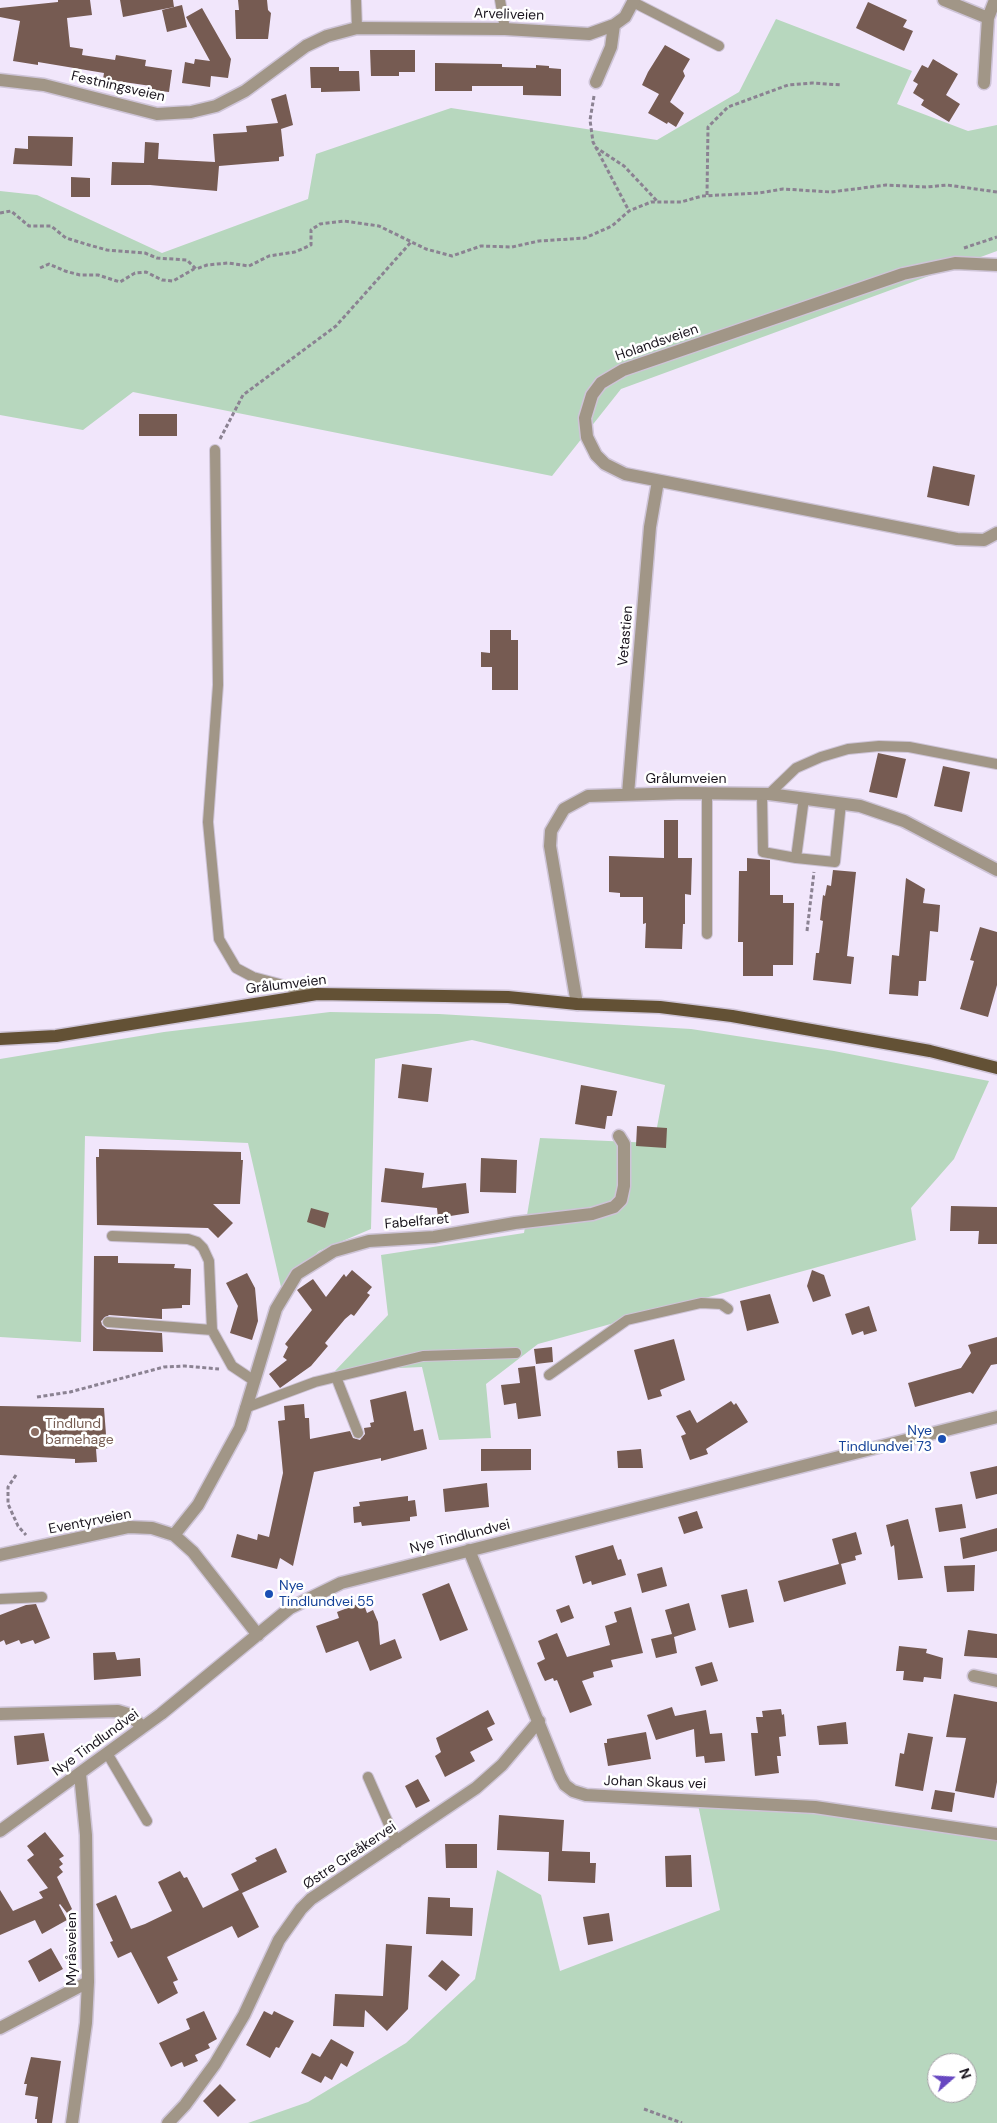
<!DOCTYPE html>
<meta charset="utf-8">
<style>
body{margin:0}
#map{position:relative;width:997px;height:2123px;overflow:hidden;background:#f1e6fb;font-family:"DM Sans",sans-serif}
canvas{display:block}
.north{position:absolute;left:927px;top:2053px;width:50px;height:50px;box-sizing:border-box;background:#fff;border:1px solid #a3a1a5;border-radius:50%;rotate:71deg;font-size:14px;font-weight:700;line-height:20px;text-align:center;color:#19141d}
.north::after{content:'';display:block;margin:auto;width:18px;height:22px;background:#6748c1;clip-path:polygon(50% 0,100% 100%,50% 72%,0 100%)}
</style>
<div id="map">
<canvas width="997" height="2123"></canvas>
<div class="north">N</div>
</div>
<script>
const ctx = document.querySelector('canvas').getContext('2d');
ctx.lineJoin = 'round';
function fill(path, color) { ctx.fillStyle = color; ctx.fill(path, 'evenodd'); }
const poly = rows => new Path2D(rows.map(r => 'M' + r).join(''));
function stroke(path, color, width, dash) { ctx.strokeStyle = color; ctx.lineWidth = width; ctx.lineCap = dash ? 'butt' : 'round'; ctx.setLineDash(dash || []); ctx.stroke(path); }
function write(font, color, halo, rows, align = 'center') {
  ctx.font = font + ' "DM Sans",sans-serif'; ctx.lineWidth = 5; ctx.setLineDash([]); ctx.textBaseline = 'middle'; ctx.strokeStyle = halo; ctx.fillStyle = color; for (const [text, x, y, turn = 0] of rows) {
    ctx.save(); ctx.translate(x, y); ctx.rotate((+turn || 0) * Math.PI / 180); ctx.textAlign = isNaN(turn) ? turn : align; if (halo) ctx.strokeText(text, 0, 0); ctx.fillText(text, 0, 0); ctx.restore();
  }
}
const green = poly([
 [776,19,912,71,897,104,968,131,997,125,997,251,621,389,552,476,133,392,83,430,0,415,0,191,37,195,162,253,308,199,316,154,451,108,657,140,739,92],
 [330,1012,439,1014,691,1029,834,1051,989,1081,954,1159,911,1208,916,1240,538,1344,486,1384,491,1438,439,1440,422,1367,335,1371,388,1315,381,1255,524,1233,540,1138,654,1143,665,1085,472,1040,375,1059,371,1229,319,1251,281,1287,248,1143,85,1136,81,1342,0,1337,0,1059,164,1032],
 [697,1800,815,1807,997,1834,997,2123,248,2123,308,2102,406,2043,475,1979,497,1870,541,1895,560,1971,720,1910],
 [937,2063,967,2063,967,2093,937,2093]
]);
const building = poly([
 [58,0,90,0,92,15,67,18,70,47,83,49,82,55,115,60,116,55,146,60,145,66,172,70,169,92,150,90,151,86,103,79,104,73,38,62,38,65,13,61,20,21,0,17,0,8,58,2],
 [120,0,173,0,174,7,123,17],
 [238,0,267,0,268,10,271,13,268,39,236,39,235,10,239,10],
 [868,2,907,20,903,27,913,31,904,51,856,28],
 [182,5,187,27,167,32,162,10],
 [202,8,231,59,228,78,211,76,210,87,182,83,185,62,194,64,195,59,210,61,186,17],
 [665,45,690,59,683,71,685,76,670,102,684,113,676,127,668,122,667,124,648,113,659,94,642,85,648,72],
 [370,50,415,50,415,72,399,72,399,76,371,76],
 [933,59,958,74,946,95,960,104,949,122,921,105,924,100,913,93,918,84,913,81,922,65,928,68],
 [435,63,502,64,502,67,536,68,536,65,549,66,549,68,561,69,561,96,523,95,523,86,472,86,472,91,435,91],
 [310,67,339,67,339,71,359,71,360,91,321,92,321,88,311,88],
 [286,94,293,125,281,129,284,156,279,157,279,161,219,166,217,191,150,185,111,185,112,162,144,163,145,142,159,143,158,159,215,162,213,134,247,132,246,126,278,123,271,99],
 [28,136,73,137,72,166,13,164,15,148,28,149],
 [71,177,90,178,90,197,71,197],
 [139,414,177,414,177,436,139,436],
 [933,466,975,475,969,506,927,497],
 [490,630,511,630,511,640,518,640,518,690,492,690,492,667,481,667,481,652,490,653],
 [878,753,906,759,897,798,869,792],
 [943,766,970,772,962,812,934,806],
 [664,820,678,820,678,858,692,858,691,895,685,894,685,924,683,924,682,949,645,948,646,923,643,924,643,897,620,897,620,893,609,892,609,856,664,858],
 [747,858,770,860,770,895,783,895,783,903,794,903,793,965,773,965,773,976,743,976,743,942,738,942,739,871,747,871],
 [833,870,856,872,847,956,854,957,851,984,813,980,816,953,819,953,823,921,820,920,823,895,825,896,827,885,831,886],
 [906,878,925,889,923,903,940,905,938,932,930,931,926,981,919,981,918,996,889,994,892,955,899,956],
 [980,927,997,932,997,985,988,1017,960,1009,974,961,970,960],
 [402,1064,432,1068,428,1102,398,1098],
 [581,1085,617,1091,612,1116,607,1116,605,1129,575,1124],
 [637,1126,667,1128,666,1148,636,1146],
 [99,1149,241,1152,241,1160,243,1160,240,1204,213,1204,233,1223,218,1238,208,1228,97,1225,96,1157,99,1157],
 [481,1158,517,1160,516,1193,480,1192],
 [385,1168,424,1173,422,1188,466,1183,469,1213,438,1218,437,1208,381,1202],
 [951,1206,997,1207,997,1244,978,1244,979,1231,950,1231],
 [311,1208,329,1213,325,1228,307,1222],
 [94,1256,118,1256,118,1263,175,1264,174,1268,191,1269,190,1305,182,1305,182,1308,162,1309,162,1319,109,1315,101,1321,102,1325,107,1329,162,1333,163,1352,93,1351],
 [352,1270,372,1287,367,1293,370,1295,354,1316,351,1314,345,1319,325,1343,328,1346,311,1366,280,1388,269,1374,287,1360,283,1357,288,1347,285,1344,312,1310,297,1290,313,1279,326,1297,344,1274,346,1277],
 [812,1270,824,1275,831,1296,813,1302,807,1286],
 [247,1273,255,1288,258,1321,252,1340,230,1333,238,1306,226,1283],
 [770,1294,779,1323,747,1331,740,1301],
 [869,1306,877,1331,864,1335,863,1331,852,1335,845,1314],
 [997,1337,997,1364,991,1365,973,1394,970,1392,915,1407,908,1383,961,1368,971,1353,968,1345],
 [674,1339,685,1380,660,1390,662,1396,648,1400,634,1350],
 [552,1347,553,1362,536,1364,534,1349],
 [535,1366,541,1416,518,1419,516,1403,504,1405,501,1385,520,1383,518,1368],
 [406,1391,414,1431,423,1429,427,1449,381,1461,381,1458,314,1472,293,1566,280,1558,277,1569,231,1557,237,1534,257,1540,258,1534,269,1537,283,1473,278,1421,285,1420,284,1406,304,1404,305,1418,309,1418,310,1439,350,1431,353,1438,360,1440,365,1434,364,1428,371,1427,370,1423,374,1422,370,1400],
 [731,1401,734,1405,736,1403,748,1422,706,1449,708,1454,690,1460,681,1436,686,1434,676,1416,690,1410,697,1423],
 [0,1406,104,1408,107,1448,96,1449,97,1462,75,1463,75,1459,0,1455],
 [481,1449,531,1449,531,1470,481,1471],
 [641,1449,643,1468,618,1468,617,1451],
 [997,1466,997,1494,976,1499,970,1472],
 [487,1483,489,1507,445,1512,443,1489],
 [408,1496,408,1501,415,1500,417,1516,410,1517,410,1521,362,1526,361,1522,354,1523,353,1507,360,1506,359,1502],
 [962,1504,966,1528,939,1532,935,1508],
 [697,1511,703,1528,684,1534,678,1517],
 [908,1519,923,1578,898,1580,894,1545,891,1547,886,1525],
 [997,1528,997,1551,963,1559,960,1538],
 [856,1532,862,1554,855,1556,856,1560,841,1564,846,1584,784,1602,778,1581,839,1564,832,1539],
 [613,1545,618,1560,621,1559,626,1575,592,1585,591,1581,583,1584,575,1556],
 [975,1565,974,1591,947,1592,944,1566],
 [662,1567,667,1586,642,1593,637,1574],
 [449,1583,468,1630,440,1641,422,1594],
 [747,1589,754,1622,729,1628,721,1595],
 [363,1602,367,1613,373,1610,378,1622,380,1645,395,1639,402,1658,370,1671,358,1641,326,1653,316,1626,339,1618,337,1612],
 [689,1603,696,1630,674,1637,677,1653,656,1658,651,1639,672,1634,665,1610],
 [36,1604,50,1638,35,1644,33,1640,21,1644,19,1640,6,1645,4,1640,0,1642,0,1615,26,1605],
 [569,1605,574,1618,561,1623,556,1610],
 [631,1607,643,1653,611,1660,613,1667,593,1672,594,1677,582,1681,592,1705,570,1713,557,1680,554,1681,553,1678,545,1681,542,1675,537,1663,545,1659,538,1641,557,1633,567,1657,610,1645,605,1626,617,1622,614,1612],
 [968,1630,997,1634,997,1658,964,1656],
 [899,1646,927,1649,926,1653,943,1658,941,1679,924,1677,923,1682,903,1680,904,1671,896,1671],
 [115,1652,117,1660,140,1658,141,1676,94,1680,93,1653],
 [712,1662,718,1681,701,1686,695,1667],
 [954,1694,997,1702,997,1782,994,1798,955,1791,966,1738,946,1737],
 [672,1707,675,1716,706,1710,710,1734,722,1733,725,1761,705,1763,704,1756,696,1757,694,1729,656,1740,647,1715],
 [781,1709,782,1715,784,1714,786,1736,779,1737,781,1756,777,1756,779,1773,755,1776,751,1733,758,1733,756,1717,763,1717,762,1711],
 [488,1710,495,1724,487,1728,493,1740,470,1752,475,1761,445,1777,435,1756,441,1752,436,1738],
 [846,1722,848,1744,819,1745,817,1726],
 [646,1732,651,1759,608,1766,604,1743,607,1743,607,1739],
 [44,1733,49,1761,17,1765,14,1736],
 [908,1733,933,1737,923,1791,895,1786,900,1753,904,1754],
 [418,1779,430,1801,416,1808,405,1786],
 [935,1790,955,1793,952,1812,931,1809],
 [499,1815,564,1820,562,1851,590,1852,590,1863,596,1863,595,1883,548,1881,549,1852,497,1850],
 [45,1832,64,1856,59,1859,63,1864,59,1867,63,1872,57,1877,72,1909,67,1913,60,1904,59,1905,67,1920,42,1934,35,1920,0,1935,0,1890,13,1911,43,1898,39,1892,48,1888,27,1860,34,1855,27,1846],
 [445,1844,477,1844,477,1868,446,1868],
 [276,1848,287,1872,242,1893,259,1927,238,1938,232,1926,167,1957,178,1980,173,1982,178,1993,158,2004,131,1952,118,1958,110,1942,113,1941,96,1904,116,1895,131,1929,145,1924,172,1911,158,1882,180,1871,184,1878,187,1877,203,1908,239,1890,231,1874,257,1861,255,1858],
 [691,1855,692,1887,666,1887,665,1856],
 [428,1897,450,1898,450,1907,473,1908,472,1936,426,1934],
 [609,1913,613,1941,588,1945,583,1917],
 [386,1944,412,1946,408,2009,387,2031,365,2010,364,2027,333,2026,335,1994,383,1996],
 [51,1948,63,1969,39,1982,28,1961],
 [442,1960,460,1975,446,1991,428,1976],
 [204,2011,217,2039,208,2044,210,2048,195,2055,198,2061,184,2067,182,2062,171,2067,159,2043,190,2029,186,2019],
 [264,2011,272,2015,274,2011,294,2021,279,2048,276,2047,270,2058,246,2045],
 [331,2039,354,2052,347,2067,341,2063,332,2080,325,2076,321,2083,301,2073,312,2053,320,2057],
 [31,2057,61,2061,52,2123,37,2123,37,2119,35,2119,38,2097,25,2095,27,2084,24,2084],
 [220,2084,236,2100,218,2117,203,2101]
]);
const path = poly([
 [594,96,590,120,593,142,629,211],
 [595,147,624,166,658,202],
 [707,195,708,127,728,107,788,85,812,83,842,85],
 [0,213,11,211,29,226,51,226,66,238,89,245,107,250,145,253,157,258,187,260,196,269,207,265,228,263,249,266,269,256,295,252,311,245,311,230,320,224,344,221,379,226,426,249,452,256,481,246,512,247,539,241,585,238,612,226,629,211,651,202,681,202,702,196,759,193,783,189,831,192,886,185,926,187,947,185,997,192],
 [964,248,997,237],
 [40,268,49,264,65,271,80,275,98,275,120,282,135,273,146,272,162,280,173,281,194,269],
 [220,439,243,395,336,326,412,241],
 [807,931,814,872],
 [37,1397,70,1392,164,1367,185,1366,219,1369],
 [16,1475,8,1487,8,1504,18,1526,26,1535],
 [644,2109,682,2123]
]);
const service = poly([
 [356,0,357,28],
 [500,0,505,29],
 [633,2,719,46],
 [215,450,218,685,208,822,219,939,236,968,253,977,314,993],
 [762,794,763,852,796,858,835,862,841,803],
 [769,794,796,768,821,757,848,749,879,746,909,747,997,764],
 [796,858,804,798],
 [707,934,707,793],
 [112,1236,188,1239,197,1242,203,1248,209,1261,212,1330,232,1366,253,1380],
 [108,1322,212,1330],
 [549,1375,627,1320,701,1303,721,1304,728,1309],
 [336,1377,358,1433],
 [245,1408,315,1382,423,1356,516,1353],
 [0,1599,42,1597],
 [107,1753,147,1821],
 [368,1777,397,1843]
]);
const minor = poly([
 [944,0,988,18],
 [0,80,44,85,157,114,191,112,216,106,245,91,306,46,327,36,357,28,505,29,589,34,614,25,625,17,634,0],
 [596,82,611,47,614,25],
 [984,83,988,18,995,0],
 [997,265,955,263,903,274,623,370,601,383,592,395,585,418,587,437,596,455,605,464,625,474,957,539,984,540,997,533],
 [628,794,650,527,658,481],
 [577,1004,550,846,551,831,564,809,588,796,685,793,769,794,860,806,904,821,997,870],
 [174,1535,198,1505,240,1428,276,1309,297,1274,334,1251,369,1241,434,1237,515,1223,592,1214,614,1207,621,1200,624,1186,624,1144,619,1136],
 [469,1550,560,1776,565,1785,573,1791,586,1795,604,1796,815,1807,997,1834],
 [0,1555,129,1527,152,1528,174,1535,193,1552,258,1635],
 [974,1676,997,1681],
 [0,1714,118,1711,128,1714,143,1727],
 [0,1831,161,1714,290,1608,341,1583,997,1417],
 [0,2028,88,1982],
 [72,2123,86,2023,88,1982,86,1835,80,1774],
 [168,2123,185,2105,215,2064,244,2015,279,1940,301,1909,311,1899,476,1788,502,1765,539,1721]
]);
const primary = poly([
 [0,1039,56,1036,317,994,508,997,577,1004,660,1007,732,1016,930,1051,997,1068]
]);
const markers = [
 [35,1432,5,"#8d6e63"],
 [942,1439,5,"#1a4fb4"],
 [269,1594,5,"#1a4fb4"]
];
const streetNames = [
 ["Arveliveien",509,15,2],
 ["Festningsveien",118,87,13],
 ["Holandsveien",657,343,-19],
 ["Vetastien",626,636,-85],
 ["Grålumveien",686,779],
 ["Grålumveien",286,985,-7],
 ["Fabelfaret",417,1222,-5],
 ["Eventyrveien",90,1522,-11],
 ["Nye Tindlundvei",460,1537,-14],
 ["Nye Tindlundvei",96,1743,-36],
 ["Johan Skaus vei",655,1783,2],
 ["Østre Greåkervei",350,1856,-34],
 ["Myråsveien",72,1949,-90]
];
const educationNames = [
 ["Tindlund",45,1424],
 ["barnehage",45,1440]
];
const transitNames = [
 ["Nye",932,1431],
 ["Tindlundvei 73",932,1447],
 ["Nye",279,1586,"left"],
 ["Tindlundvei 55",279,1602,"left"]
];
fill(green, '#b7d7be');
fill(building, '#765b52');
stroke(service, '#cec4d7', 12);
stroke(minor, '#cec4d7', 15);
stroke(primary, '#cec4d7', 15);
stroke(path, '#8b8292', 3, [4, 2.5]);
stroke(service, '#a19687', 10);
stroke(minor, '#a19687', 12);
stroke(primary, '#635135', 12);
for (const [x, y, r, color] of markers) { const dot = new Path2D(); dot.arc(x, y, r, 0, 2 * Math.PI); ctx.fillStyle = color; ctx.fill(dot); stroke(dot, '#fff', 2); }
write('14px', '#19141d', '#fff', streetNames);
write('14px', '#785e54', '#fff', educationNames, 'left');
write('14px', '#164399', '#fff', transitNames, 'right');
</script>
